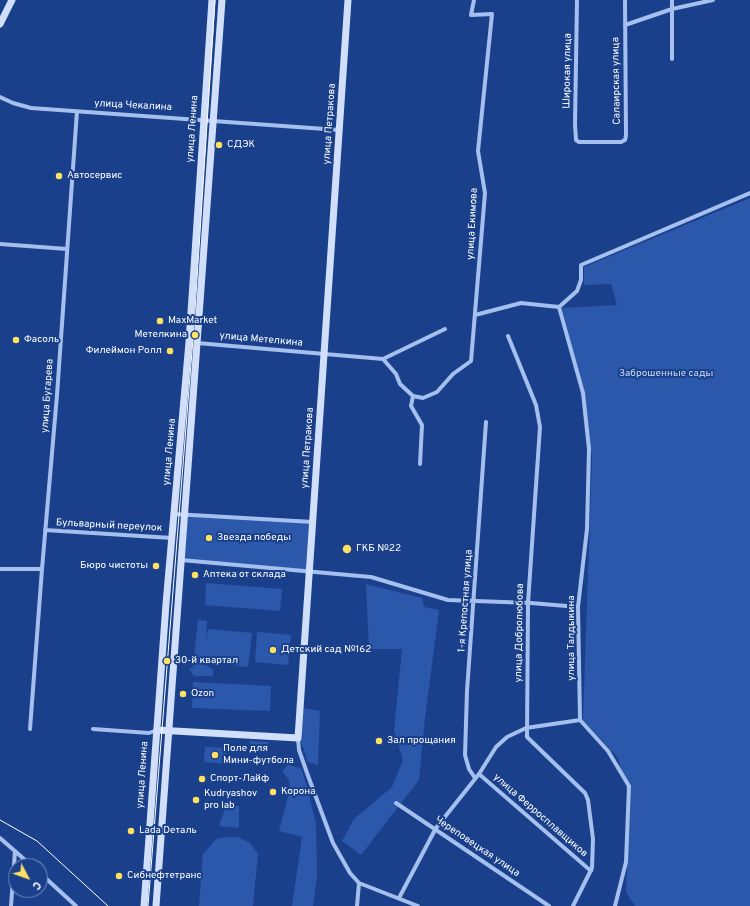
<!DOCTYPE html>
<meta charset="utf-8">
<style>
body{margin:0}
#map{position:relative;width:750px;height:906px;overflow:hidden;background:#1a408c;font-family:Overpass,sans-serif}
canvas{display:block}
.north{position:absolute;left:8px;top:858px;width:40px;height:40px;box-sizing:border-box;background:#1a408c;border:1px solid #768cba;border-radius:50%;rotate:131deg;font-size:11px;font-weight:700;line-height:16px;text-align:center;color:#fff}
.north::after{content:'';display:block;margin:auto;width:14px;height:18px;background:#ffe162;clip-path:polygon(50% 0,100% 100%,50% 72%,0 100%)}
</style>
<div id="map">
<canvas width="750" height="906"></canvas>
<div class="north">С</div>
</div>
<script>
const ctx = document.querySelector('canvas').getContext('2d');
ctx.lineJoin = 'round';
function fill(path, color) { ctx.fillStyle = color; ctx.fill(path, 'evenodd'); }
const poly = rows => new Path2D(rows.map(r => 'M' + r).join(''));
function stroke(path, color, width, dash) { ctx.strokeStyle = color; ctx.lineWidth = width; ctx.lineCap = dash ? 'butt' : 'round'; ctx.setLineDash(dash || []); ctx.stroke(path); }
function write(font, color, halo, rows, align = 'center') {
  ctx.font = font + ' Overpass,sans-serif'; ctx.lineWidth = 4; ctx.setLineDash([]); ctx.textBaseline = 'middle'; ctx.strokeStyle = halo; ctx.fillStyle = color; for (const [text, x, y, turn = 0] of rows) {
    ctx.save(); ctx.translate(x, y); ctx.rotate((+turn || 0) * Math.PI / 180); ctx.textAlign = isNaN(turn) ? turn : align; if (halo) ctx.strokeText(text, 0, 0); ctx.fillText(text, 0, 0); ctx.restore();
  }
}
const green = poly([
 [750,198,750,906,635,906,626,892,630,802,618,758,583,720,592,457,582,385,562,308,617,305,611,284,584,285,584,267],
 [188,515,309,523,306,570,184,559],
 [206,583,282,589,280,611,205,605],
 [366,584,422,598,424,607,439,610,425,718,419,780,361,855,342,841,354,819,392,787,403,760,394,731,402,649,369,649],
 [198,620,207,621,206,642,208,629,252,633,248,667,205,662,205,665,213,669,213,676,194,676,189,668,193,668],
 [257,632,291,635,288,665,255,662],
 [193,682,271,686,270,711,192,708],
 [303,708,320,711,318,765,308,762,300,739],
 [250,741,268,742,267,752,249,751],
 [205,747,227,748,225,764,204,762],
 [288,765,301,768,306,783,316,824,317,877,313,906,292,906,302,837,279,831,290,789,289,780,282,771],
 [227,803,239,806,239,828,219,826],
 [227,837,238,837,250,843,258,854,253,906,199,906,203,854,216,839]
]);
const street = poly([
 [577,0,575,124,576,140,579,142,621,142,625,140,626,136,625,0],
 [672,0,672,59],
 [625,25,672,9,713,0],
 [0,97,13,103,31,108,339,130],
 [0,244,67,249],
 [559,307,583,393,589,449,587,529,578,607,580,720,608,751,629,786,626,862,615,906],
 [559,307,577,291,581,280,581,265,750,193],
 [475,315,521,303,559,307],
 [508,336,536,405,540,427,528,603,527,737,585,793,588,800,593,839,592,868,573,906],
 [197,343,383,359,396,374,400,384,413,396,423,398,437,392,453,374,471,361,485,193,478,151,492,14,471,15,474,0],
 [383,359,445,329],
 [413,396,411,406,422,425,420,464],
 [174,514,313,522],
 [45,530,172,538],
 [181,560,371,577,448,600,531,603,578,607],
 [0,569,42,569,57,395,77,111],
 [30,729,42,569],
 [93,729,149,733,157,730],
 [298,738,299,750,307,773,333,843,350,873,359,883],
 [479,774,591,871],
 [475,778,469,769,465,755,467,691,486,422],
 [396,803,549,906],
 [0,838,32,866],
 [40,873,76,906],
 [359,883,418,906],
 [399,898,436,828,479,774,496,747,507,737,526,728,580,720],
 [11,906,15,851],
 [357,906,359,883]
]);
const secondary = poly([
 [0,24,12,0],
 [157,730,298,738,348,0],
 [144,906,166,604,189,342,212,0],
 [156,906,222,0]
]);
const tram = poly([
 [0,820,37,841,108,906],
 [148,906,194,326,215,0]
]);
const markers = [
 [219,145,4,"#ffe162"],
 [59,176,4,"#ffe162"],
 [160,321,4,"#ffe162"],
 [195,335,4,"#ffe162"],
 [16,340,4,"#ffe162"],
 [170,351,4,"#ffe162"],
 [209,538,4,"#ffe162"],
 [347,549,5,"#ffe162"],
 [156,566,4,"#ffe162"],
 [195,575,4,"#ffe162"],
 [273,650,4,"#ffe162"],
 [167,661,4,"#ffe162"],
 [183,694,4,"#ffe162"],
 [379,741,4,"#ffe162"],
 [215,755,4,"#ffe162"],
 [202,779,4,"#ffe162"],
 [273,792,4,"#ffe162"],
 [196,800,4,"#ffe162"],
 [131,831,4,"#ffe162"],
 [119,876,4,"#ffe162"]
];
const streetNames = [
 ["Широкая улица",568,71,-89],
 ["Салаирская улица",617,81,-91],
 ["улица Чекалина",133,106,3],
 ["улица Петракова",330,124,-86],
 ["улица Ленина",193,129,-86],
 ["улица Екимова",473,224,-87],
 ["улица Метелкина",261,340,5],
 ["улица Бугарева",48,396,-86],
 ["улица Петракова",308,448,-86],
 ["улица Ленина",170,452,-85],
 ["Бульварный переулок",109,526,3],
 ["1-я Крепостная улица",466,601,-86],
 ["улица Добролюбова",520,633,-89],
 ["улица Талдыкина",572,638,-90],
 ["улица Ленина",143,775,-86],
 ["улица Ферросплавщиков",540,816,41],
 ["Череповецкая улица",477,847,34]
];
const poiNames = [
 ["СДЭК",227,145],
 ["Автосервис",67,176],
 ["MaxMarket",168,321],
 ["Метелкина",187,335,"right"],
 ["Фасоль",24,340],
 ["Филеймон Ролл",162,351,"right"],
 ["Звезда победы",217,538],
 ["ГКБ №22",356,549],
 ["Бюро чистоты",148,566,"right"],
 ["Аптека от склада",203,575],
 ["Детский сад №162",281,650],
 ["30-й квартал",175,661],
 ["Ozon",191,694],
 ["Зал прощания",387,741],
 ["Поле для",223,749],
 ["Мини-футбола",223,761],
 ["Спорт-Лайф",210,779],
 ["Корона",281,792],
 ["Kudryashov",204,794],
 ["pro lab",204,806],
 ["Lada Dеталь",139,831],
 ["Сибнефтетранс",127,876]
];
const parkNames = [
 ["Заброшенные сады",666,374]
];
fill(green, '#2c58ab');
stroke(street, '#a5bfee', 4);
stroke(secondary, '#d2dffa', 7);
stroke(tram, '#fff', 1);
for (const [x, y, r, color] of markers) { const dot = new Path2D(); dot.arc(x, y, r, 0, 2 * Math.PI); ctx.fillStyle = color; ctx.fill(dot); stroke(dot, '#1a408c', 1.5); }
write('10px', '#fff', '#1a408c', streetNames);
write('10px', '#fff', '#1a408c', poiNames, 'left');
write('10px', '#cbdcfa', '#1a408c', parkNames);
</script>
